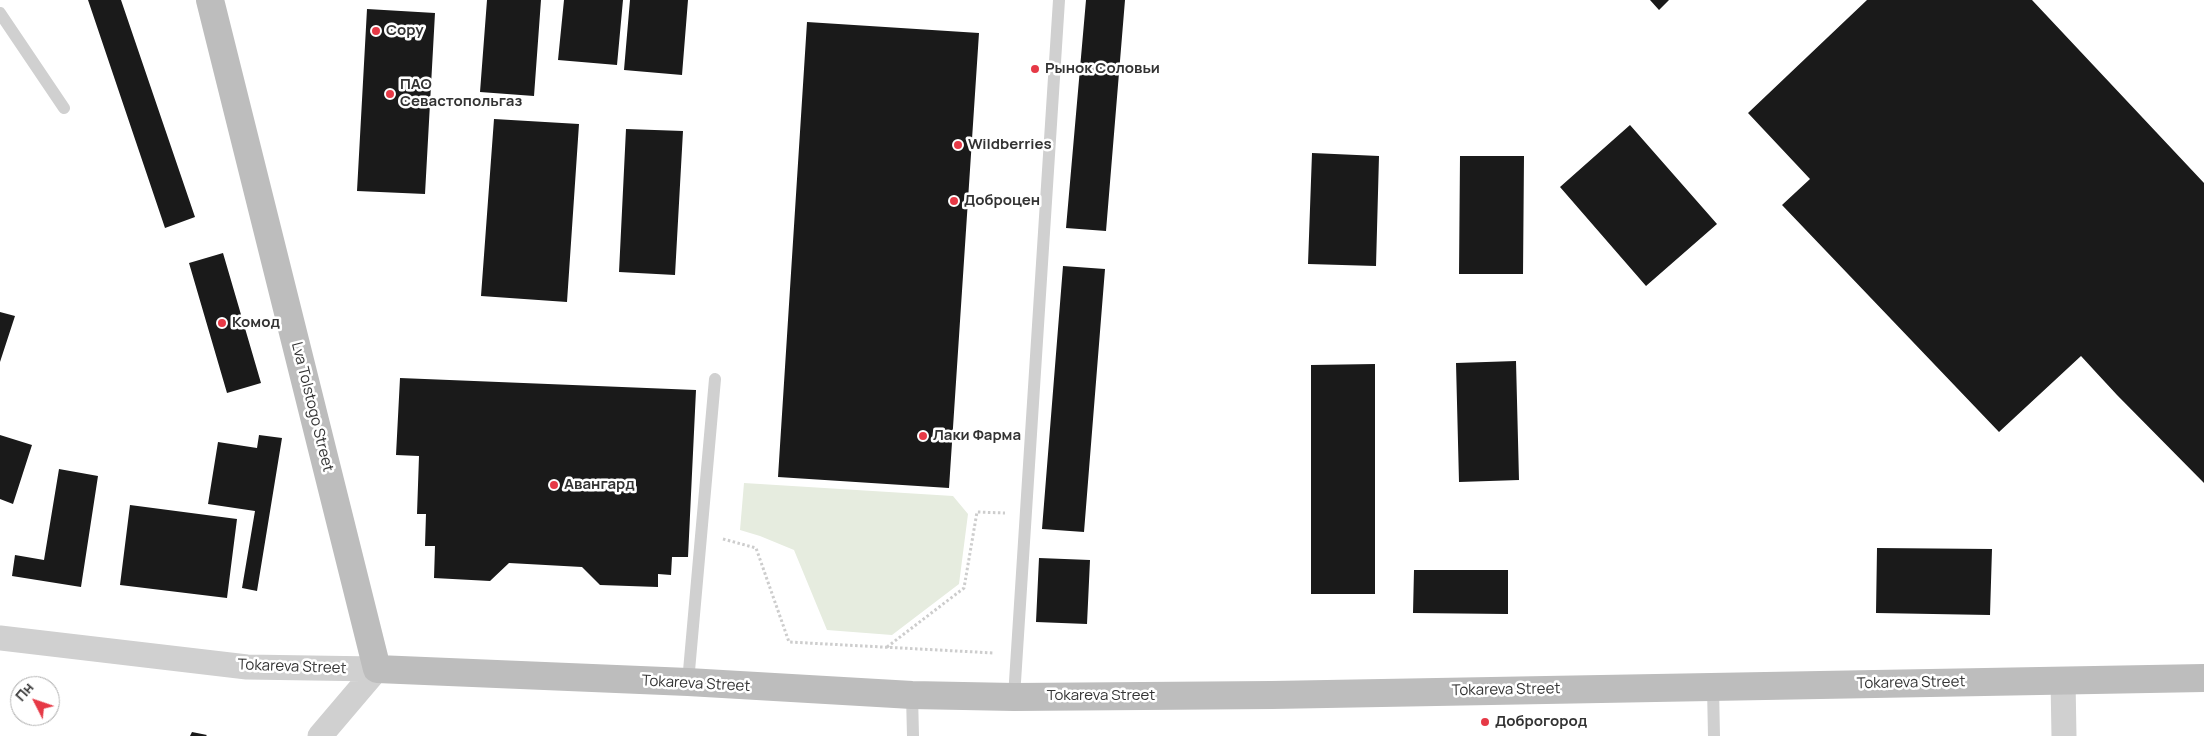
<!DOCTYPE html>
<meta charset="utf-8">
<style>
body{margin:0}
#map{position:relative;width:2204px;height:736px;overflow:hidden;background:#fff;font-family:Manrope,sans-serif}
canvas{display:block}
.north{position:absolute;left:10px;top:676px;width:50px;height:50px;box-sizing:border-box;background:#fff;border:1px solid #adadad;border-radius:50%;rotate:311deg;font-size:14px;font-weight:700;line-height:20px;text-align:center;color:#333}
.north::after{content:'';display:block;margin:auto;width:18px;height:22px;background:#e63946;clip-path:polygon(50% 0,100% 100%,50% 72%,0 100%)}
</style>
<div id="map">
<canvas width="2204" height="736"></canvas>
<div class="north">Пн</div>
</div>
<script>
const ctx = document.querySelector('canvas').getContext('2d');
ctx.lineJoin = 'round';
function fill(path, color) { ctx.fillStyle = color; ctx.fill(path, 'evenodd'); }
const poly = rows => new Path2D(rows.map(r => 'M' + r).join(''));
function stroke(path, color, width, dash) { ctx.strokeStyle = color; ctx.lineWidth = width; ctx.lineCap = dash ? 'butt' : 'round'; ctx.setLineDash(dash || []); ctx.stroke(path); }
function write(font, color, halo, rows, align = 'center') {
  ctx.font = font + ' Manrope,sans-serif'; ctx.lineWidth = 5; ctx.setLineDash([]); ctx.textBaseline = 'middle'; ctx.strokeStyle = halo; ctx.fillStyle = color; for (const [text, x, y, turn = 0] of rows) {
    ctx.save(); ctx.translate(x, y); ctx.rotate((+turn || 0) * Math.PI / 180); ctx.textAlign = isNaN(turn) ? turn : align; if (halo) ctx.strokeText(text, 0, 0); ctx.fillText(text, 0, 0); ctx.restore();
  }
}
const green = poly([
 [744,483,953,496,968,514,959,584,892,635,827,630,794,550,760,536,740,530]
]);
const building = poly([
 [88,0,121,0,195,217,165,228],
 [487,0,541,0,534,96,480,92],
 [564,0,623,0,617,65,558,60],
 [630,0,688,0,682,75,624,70],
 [1086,0,1125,0,1106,231,1066,228],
 [1650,0,1669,0,1659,10],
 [1867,0,2032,0,2204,183,2204,483,2117,395,2081,356,1999,432,1782,205,1810,179,1748,113],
 [367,9,435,13,425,194,357,191],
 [807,22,979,33,949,488,778,477],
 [494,119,579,124,567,302,481,296],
 [1630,125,1717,224,1646,286,1560,187],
 [626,129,683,131,675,275,619,272],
 [1312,153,1379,156,1376,266,1308,264],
 [1460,156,1524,156,1523,274,1459,274],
 [223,253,261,383,227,393,189,263],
 [1063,266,1105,269,1084,532,1042,529],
 [0,312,15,316,0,362],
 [1516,361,1519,480,1459,482,1456,363],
 [1375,364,1375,594,1311,594,1311,365],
 [400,378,696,390,688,557,672,557,671,575,658,574,658,587,600,585,582,567,509,563,490,581,434,578,435,546,425,546,426,514,417,514,419,456,396,455],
 [0,435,32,445,13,504,0,499],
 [259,435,282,438,257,591,242,588,255,511,208,504,218,442,257,448],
 [59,469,98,476,81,587,12,576,15,555,44,560],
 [130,505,237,519,227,598,120,585],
 [1877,548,1992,549,1990,615,1876,613],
 [1039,558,1090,560,1087,624,1036,622],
 [1414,570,1508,570,1508,614,1413,613],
 [192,732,207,735,206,736,190,736]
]);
const path = poly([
 [723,539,756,548,789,642,994,653],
 [887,647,964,588,977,512,1005,513]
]);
const lane = poly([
 [0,13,64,108],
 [688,682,715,379],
 [1713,687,1714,736],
 [912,695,913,736],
 [1014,697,1059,0]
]);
const street = poly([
 [0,638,247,667,377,669],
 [2063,680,2064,736],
 [320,736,377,669]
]);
const secondary = poly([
 [210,0,377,669,688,682,912,695,1014,697,1272,695,2204,678]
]);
const markers = [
 [376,31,5,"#e63946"],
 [1035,69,5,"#e63946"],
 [390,94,5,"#e63946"],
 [958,145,5,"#e63946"],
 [954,201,5,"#e63946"],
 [222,323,5,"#e63946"],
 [923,436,5,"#e63946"],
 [554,485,5,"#e63946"],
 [1485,722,5,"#e63946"]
];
const poiNames = [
 ["Copy",386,31],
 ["Рынок Соловьи",1045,69],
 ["ПАО",400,85],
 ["Севастопольгаз",400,102],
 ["Wildberries",968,145],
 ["Доброцен",964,201],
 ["Комод",232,323],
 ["Лаки Фарма",933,436],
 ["Авангард",564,485],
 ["Доброгород",1495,722]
];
const streetNames = [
 ["Lva Tolstogo Street",312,407,76],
 ["Tokareva Street",292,667,2],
 ["Tokareva Street",1911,683,-1],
 ["Tokareva Street",696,684,3],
 ["Tokareva Street",1506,690,-1],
 ["Tokareva Street",1101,696]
];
fill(green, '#e6ecdf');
fill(building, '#1a1a1a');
stroke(path, '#cdcdcd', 3, [2.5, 2.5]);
stroke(lane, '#d0d0d0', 12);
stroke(street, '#d0d0d0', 25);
stroke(secondary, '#bdbdbd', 28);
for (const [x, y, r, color] of markers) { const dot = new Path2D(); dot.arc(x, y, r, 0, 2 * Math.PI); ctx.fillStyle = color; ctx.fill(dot); stroke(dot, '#fff', 2); }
write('bold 15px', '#333', '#fff', poiNames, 'left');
write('15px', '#333', '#fff', streetNames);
</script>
